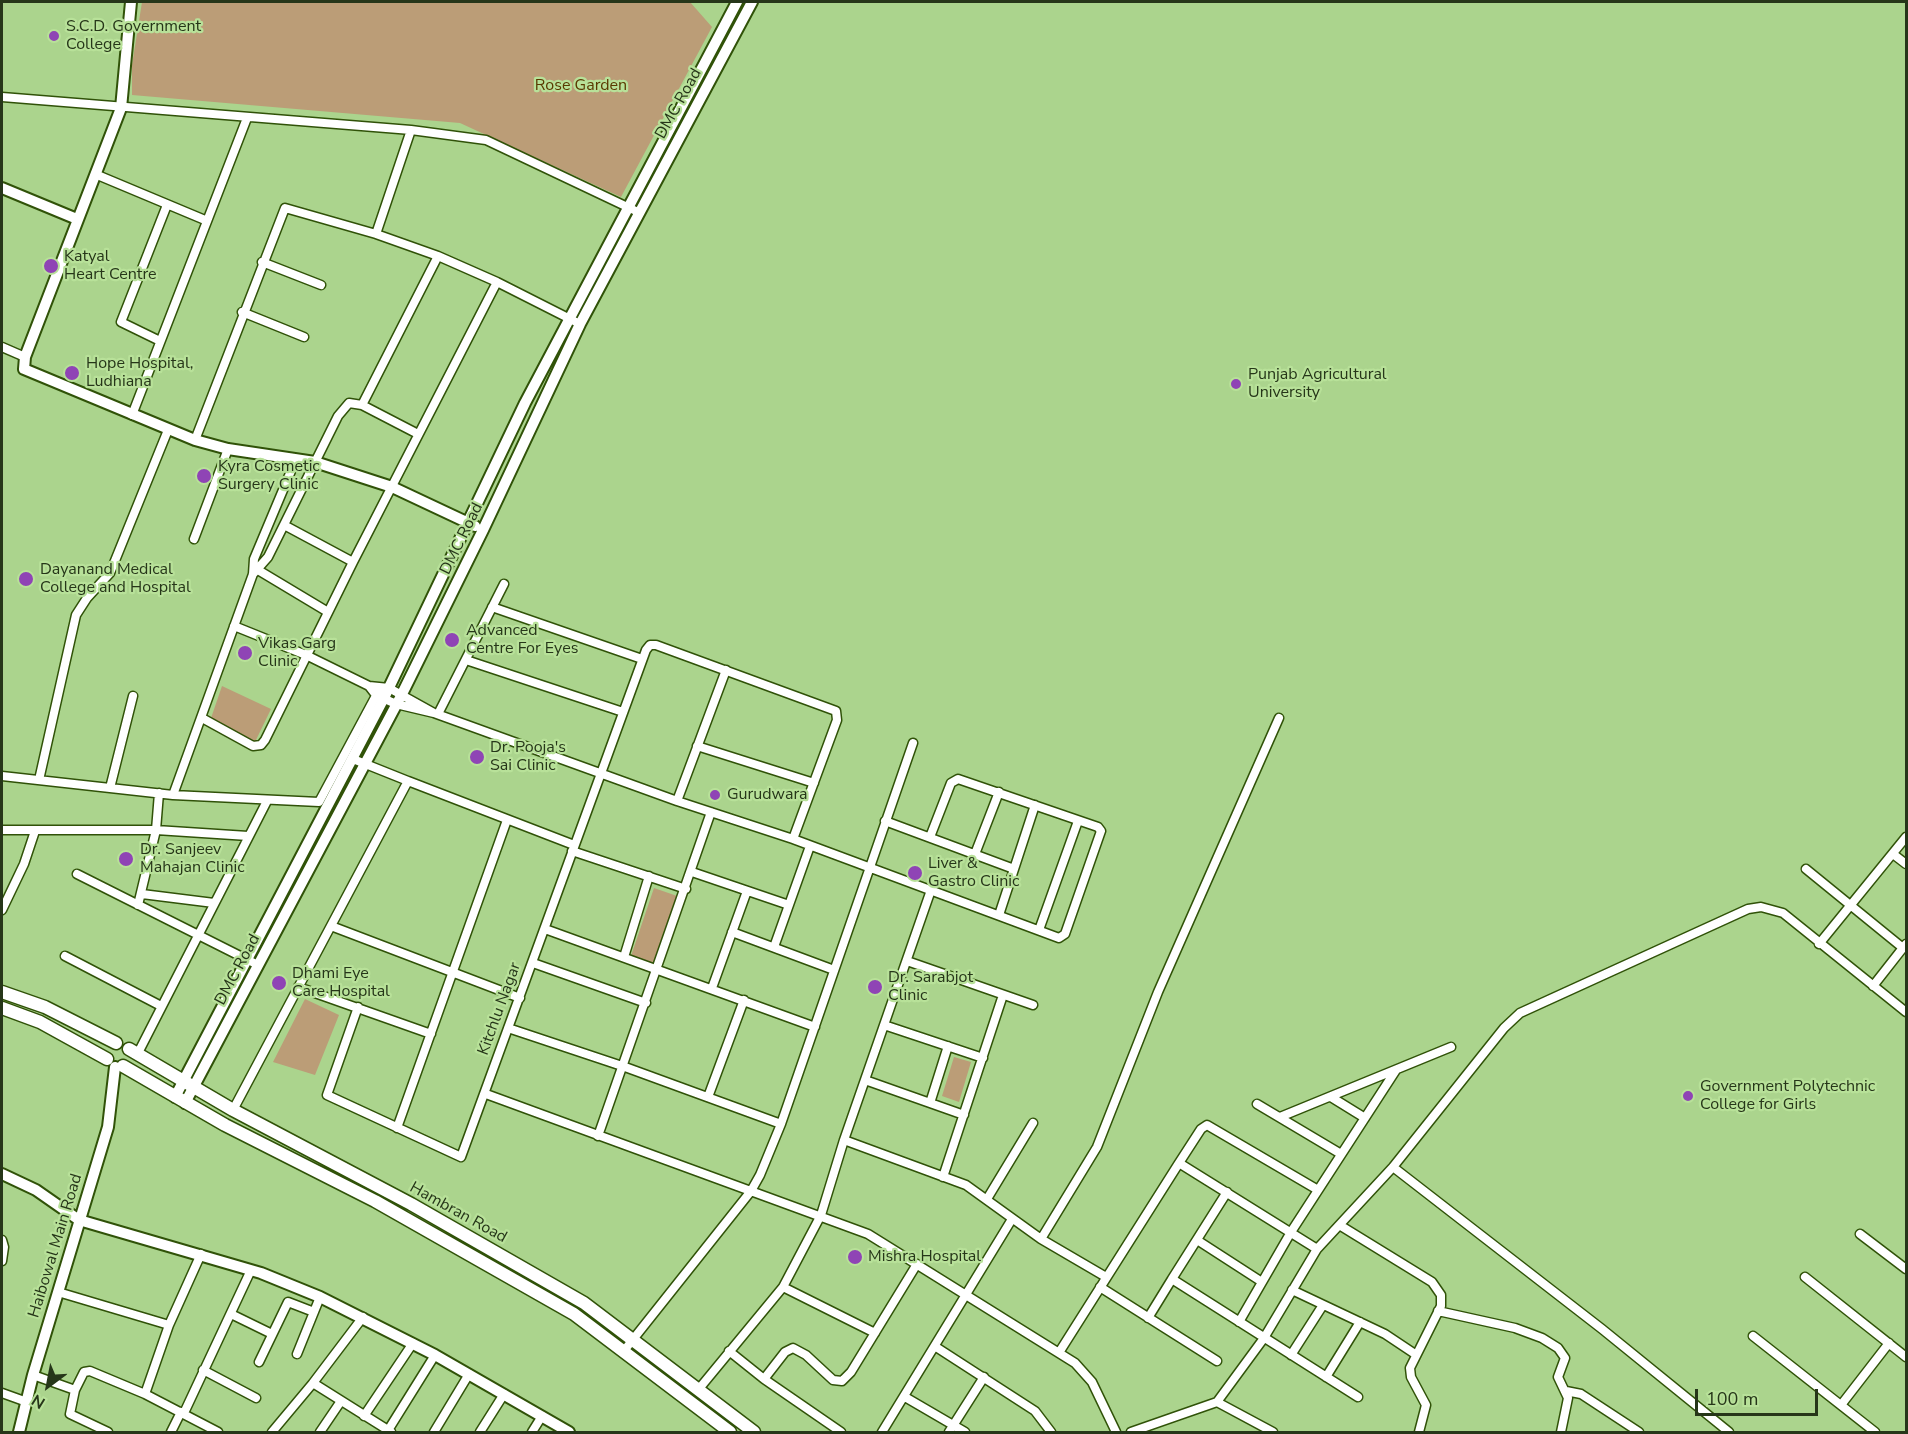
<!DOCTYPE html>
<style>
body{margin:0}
#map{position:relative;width:1908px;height:1434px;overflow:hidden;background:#abd48d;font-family:"Nunito Sans",sans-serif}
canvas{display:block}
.frame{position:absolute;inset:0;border:3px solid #263619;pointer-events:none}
.north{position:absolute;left:18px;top:1356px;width:60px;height:60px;-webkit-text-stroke:4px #b8e199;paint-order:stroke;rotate:212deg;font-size:16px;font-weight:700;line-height:24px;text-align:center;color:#263619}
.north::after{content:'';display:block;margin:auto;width:21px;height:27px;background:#263619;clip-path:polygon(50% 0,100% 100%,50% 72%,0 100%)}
.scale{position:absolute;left:1695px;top:1389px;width:123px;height:27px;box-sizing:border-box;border:3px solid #263619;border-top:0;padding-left:8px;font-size:18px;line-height:21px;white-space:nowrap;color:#263619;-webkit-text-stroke:4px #b8e199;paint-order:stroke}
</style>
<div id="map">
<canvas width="1908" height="1434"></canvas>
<div class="frame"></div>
<div class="north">N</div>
<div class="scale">100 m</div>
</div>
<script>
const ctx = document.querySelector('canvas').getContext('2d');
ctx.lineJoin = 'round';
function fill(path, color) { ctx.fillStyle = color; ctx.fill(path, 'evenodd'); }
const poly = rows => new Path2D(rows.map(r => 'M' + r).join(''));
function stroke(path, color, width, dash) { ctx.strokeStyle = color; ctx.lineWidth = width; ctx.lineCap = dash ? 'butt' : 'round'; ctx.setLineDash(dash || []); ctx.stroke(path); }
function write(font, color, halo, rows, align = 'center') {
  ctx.font = font + ' "Nunito Sans",sans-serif'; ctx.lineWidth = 4.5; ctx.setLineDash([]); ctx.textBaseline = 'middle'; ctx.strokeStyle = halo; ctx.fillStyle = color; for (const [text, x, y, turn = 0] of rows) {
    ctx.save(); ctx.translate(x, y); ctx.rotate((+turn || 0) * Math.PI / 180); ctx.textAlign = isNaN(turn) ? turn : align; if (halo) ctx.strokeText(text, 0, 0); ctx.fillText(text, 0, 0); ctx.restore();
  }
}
const green = poly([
 [142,2,690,2,712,27,621,197,460,123,132,95,132,65],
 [222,686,271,709,255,742,210,721],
 [654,888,680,897,657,965,631,956],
 [305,999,339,1015,315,1075,273,1062],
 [954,1057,971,1062,959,1102,942,1096]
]);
const minor = poly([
 [2,97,411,130,486,140,638,212],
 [95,174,205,220],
 [376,234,411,130],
 [262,262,321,285],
 [242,312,304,337],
 [160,341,121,322,167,205],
 [2,347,25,357],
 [362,405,438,256],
 [132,415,247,118],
 [195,440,285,208,376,234,438,256,497,282,580,324],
 [284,525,353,562],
 [194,539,228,449],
 [258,570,328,612],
 [253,574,268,557,338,416,349,403,362,405,418,434],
 [492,607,642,659],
 [234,626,306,655,369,686],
 [466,660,623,712],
 [434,713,389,688,369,686,376,695,396,704,434,713,677,801,793,839,1059,938,1065,934,1101,831,1098,827,958,779,951,783,930,837],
 [438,714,504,584],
 [202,718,253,746,261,745,265,740,353,562,497,282],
 [697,746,814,783],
 [2,776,173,795,319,802,378,692],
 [39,780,76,615,87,598,110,573,168,430],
 [408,781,574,845],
 [110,788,133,696],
 [173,795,253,574,254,559,296,459],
 [677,801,726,670],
 [885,821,1014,869],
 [2,830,156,830,248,836],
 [572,851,686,889],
 [975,854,999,792],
 [1893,854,1906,864],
 [1806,869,1903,948],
 [692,872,789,905],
 [77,874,258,965],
 [142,894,214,903],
 [138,905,156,830,159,793],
 [2,910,24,864,35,831],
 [999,915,1035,805],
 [331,926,520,998],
 [545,929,815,1027],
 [1039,930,1078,821],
 [732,932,834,970],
 [1819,944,1906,837],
 [774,947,810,846],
 [65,956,161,1006],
 [624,957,649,876],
 [907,961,1033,1005],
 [533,963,646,1003],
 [1873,986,1906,944],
 [298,987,431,1034],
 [712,988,747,891],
 [358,1007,327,1095,461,1157,646,650,650,645,656,645,836,711,837,720,793,839],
 [884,1025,983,1058],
 [508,1028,625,1067,781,1124],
 [137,1055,267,801],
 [865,1080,964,1115],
 [486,1094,868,1234,1075,1363,1092,1382,1116,1432],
 [708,1097,744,1000],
 [1331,1097,1365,1118],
 [930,1103,948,1046],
 [1257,1104,1341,1154],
 [233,1110,408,781,353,759],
 [1280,1117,1451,1047],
 [397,1128,507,820],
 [598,1136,711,812],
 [844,1140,966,1185,1041,1239,1106,1277],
 [1179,1163,1201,1129,1207,1125,1318,1190],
 [1393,1167,1602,1329,1729,1432],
 [943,1177,1003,995],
 [1227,1192,1172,1279,1358,1397],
 [987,1199,1033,1123],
 [1341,1226,1432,1282,1441,1295,1441,1306,1410,1368,1411,1377,1426,1405,1419,1432],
 [1860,1234,1906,1269],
 [1041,1239,1097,1147,1158,992,1279,718],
 [2,1240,4,1247,2,1261],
 [1197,1240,1262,1282],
 [1805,1277,1906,1357],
 [783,1287,875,1333],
 [1100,1287,1217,1361],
 [1292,1290,1385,1334,1415,1354],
 [58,1292,169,1325],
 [1438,1311,1515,1328,1542,1338,1558,1348,1565,1358,1558,1377,1568,1398,1561,1432],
 [231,1314,272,1334],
 [363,1317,313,1383,391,1432],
 [1148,1318,1172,1279],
 [1239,1322,1291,1232,1396,1070],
 [1753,1336,1875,1432],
 [936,1347,1035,1411,1051,1432],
 [729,1351,764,1379,785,1352,793,1348,806,1355,833,1380,842,1381,851,1372,917,1264],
 [1060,1351,1179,1163,1317,1249],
 [623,1352,751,1191,760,1175,781,1124,913,743],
 [297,1354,320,1297],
 [1291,1355,1323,1305],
 [259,1362,288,1302,314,1312],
 [203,1370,256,1398],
 [33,1375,75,1390],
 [1326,1377,1360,1322],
 [764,1379,841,1432],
 [698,1390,783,1287,821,1215,844,1140,931,890],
 [1566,1391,1581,1394,1639,1432],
 [2,1393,27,1402],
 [145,1394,169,1325,201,1254],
 [905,1397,965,1432],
 [1217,1402,1273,1432],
 [1841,1405,1889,1343],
 [184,1413,251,1270],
 [364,1416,413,1343],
 [108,1432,70,1414,75,1390,84,1372,90,1371,145,1394,218,1432],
 [171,1432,181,1412],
 [272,1432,313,1383],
 [320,1432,341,1401],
 [387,1432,435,1355],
 [434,1432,469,1374],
 [480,1432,504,1394],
 [532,1432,542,1416],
 [882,1432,1012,1219],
 [949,1432,984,1377],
 [1131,1432,1217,1402,1264,1338,1317,1249,1393,1167,1504,1028,1520,1013,1748,909,1761,907,1783,913,1906,1012]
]);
const tertiary = poly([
 [131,2,121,108,25,357,24,369,195,440,228,449,315,462,392,487,475,526],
 [2,188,77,219],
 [175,1097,384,698,525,403,737,2],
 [185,1103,402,694,483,530,580,324,752,2],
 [2,1174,36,1190,79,1220,261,1273,320,1297,435,1355,569,1432],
 [19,1432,33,1375,108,1127,115,1067]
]);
const secondary = poly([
 [2,992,45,1007,116,1043],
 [2,1008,40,1022,107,1059],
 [129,1049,233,1110,411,1204,584,1303,754,1432],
 [123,1066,225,1125,375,1201,574,1314,730,1432]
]);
const markers = [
 [54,36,6,"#8f44b5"],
 [51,266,8,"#8f44b5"],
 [72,373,8,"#8f44b5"],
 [1236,384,6,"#8f44b5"],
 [204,476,8,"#8f44b5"],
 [26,579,8,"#8f44b5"],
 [452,640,8,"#8f44b5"],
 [245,653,8,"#8f44b5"],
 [477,757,8,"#8f44b5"],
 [715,795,6,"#8f44b5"],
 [126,859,8,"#8f44b5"],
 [915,873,8,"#8f44b5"],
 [279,983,8,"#8f44b5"],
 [875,987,8,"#8f44b5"],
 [1688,1096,6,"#8f44b5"],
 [855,1257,8,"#8f44b5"]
];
const poiNames = [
 ["S.C.D. Government",66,27],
 ["College",66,45],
 ["Katyal",64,257],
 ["Heart Centre",64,275],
 ["Hope Hospital,",86,364],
 ["Ludhiana",86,382],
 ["Punjab Agricultural",1248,375],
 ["University",1248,393],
 ["Kyra Cosmetic",218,467],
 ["Surgery Clinic",218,485],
 ["Dayanand Medical",40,570],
 ["College and Hospital",40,588],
 ["Advanced",466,631],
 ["Centre For Eyes",466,649],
 ["Vikas Garg",258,644],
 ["Clinic",258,662],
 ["Dr. Pooja's",490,748],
 ["Sai Clinic",490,766],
 ["Gurudwara",727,795],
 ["Dr. Sanjeev",140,850],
 ["Mahajan Clinic",140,868],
 ["Liver &",928,864],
 ["Gastro Clinic",928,882],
 ["Dhami Eye",292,974],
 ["Care Hospital",292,992],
 ["Dr. Sarabjot",888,978],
 ["Clinic",888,996],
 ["Government Polytechnic",1700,1087],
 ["College for Girls",1700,1105],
 ["Mishra Hospital",868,1257]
];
const parkNames = [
 ["Rose Garden",581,86]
];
const streetNames = [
 ["DMC Road",679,104,-61],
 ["DMC Road",462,539,-64],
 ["DMC Road",238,970,-62],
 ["Kitchlu Nagar",500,1009,-70],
 ["Hambran Road",458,1213,29],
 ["Haibowal Main Road",56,1246,-73]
];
fill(green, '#bb9d77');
stroke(minor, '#305208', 11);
stroke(tertiary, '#305208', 14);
stroke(secondary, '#305208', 15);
stroke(minor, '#fff', 8);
stroke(tertiary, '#fff', 10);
stroke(secondary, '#fff', 12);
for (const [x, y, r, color] of markers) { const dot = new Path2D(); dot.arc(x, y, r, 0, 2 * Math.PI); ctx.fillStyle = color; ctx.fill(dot); stroke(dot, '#b8e199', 2); }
write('16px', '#263619', '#b8e199', poiNames, 'left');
write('16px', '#5a3900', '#b8e199', parkNames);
write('16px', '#263619', '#b8e199', streetNames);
</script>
